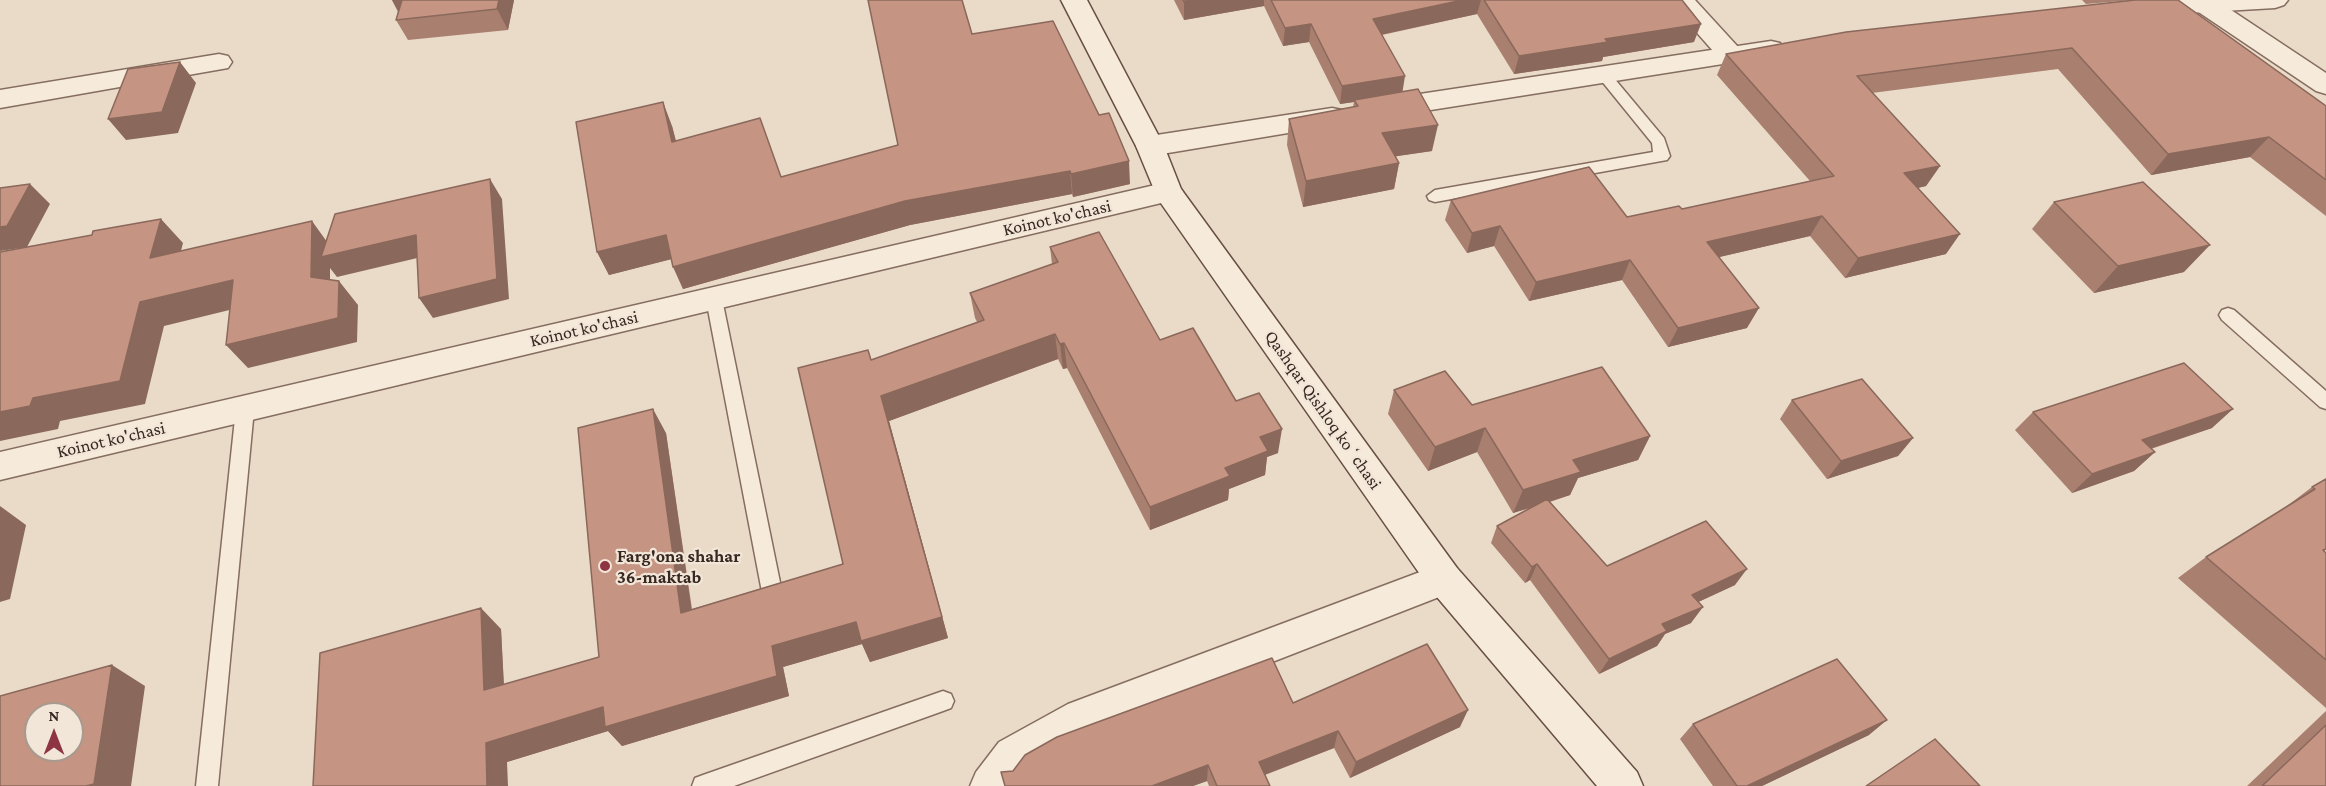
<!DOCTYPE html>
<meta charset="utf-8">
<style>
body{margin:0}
#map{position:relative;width:2326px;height:786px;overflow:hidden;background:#eadbc9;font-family:"Crimson Pro",serif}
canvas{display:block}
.north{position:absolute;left:24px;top:702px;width:60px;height:60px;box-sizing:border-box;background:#f2e6d8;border:2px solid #a79a8f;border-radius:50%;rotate:0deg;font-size:16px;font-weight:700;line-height:24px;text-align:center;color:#372821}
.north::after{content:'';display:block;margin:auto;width:21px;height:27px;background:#8e3544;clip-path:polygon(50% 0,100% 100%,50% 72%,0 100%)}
</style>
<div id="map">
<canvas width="2326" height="786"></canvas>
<div class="north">N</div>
</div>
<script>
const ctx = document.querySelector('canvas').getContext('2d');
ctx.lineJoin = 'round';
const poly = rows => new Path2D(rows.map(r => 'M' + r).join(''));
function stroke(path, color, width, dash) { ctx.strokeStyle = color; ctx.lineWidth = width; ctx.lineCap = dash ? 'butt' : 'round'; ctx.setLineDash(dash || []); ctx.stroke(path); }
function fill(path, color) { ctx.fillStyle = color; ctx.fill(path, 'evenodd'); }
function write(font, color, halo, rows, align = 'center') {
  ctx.font = font + ' "Crimson Pro",serif'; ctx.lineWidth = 4.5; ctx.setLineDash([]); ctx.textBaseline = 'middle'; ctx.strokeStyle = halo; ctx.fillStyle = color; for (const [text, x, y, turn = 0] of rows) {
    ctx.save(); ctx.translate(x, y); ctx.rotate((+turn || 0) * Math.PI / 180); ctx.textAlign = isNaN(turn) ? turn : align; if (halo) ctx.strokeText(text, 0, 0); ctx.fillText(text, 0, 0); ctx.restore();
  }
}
const service = poly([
 [1603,69,1608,71,1664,138,1670,156,1667,160,1435,202,1429,200,1427,196,1435,190,1653,152,1652,143,1596,74,1603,69],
 [714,293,720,294,722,299,782,592,779,598,772,601,765,598,762,592,706,299,708,294,714,293],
 [2228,308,2234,310,2326,391,2326,409,2320,407,2222,320,2219,315,2222,310,2228,308],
 [245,402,251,404,254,409,218,786,196,786,236,409,239,404,245,402],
 [943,691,951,694,954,701,951,708,943,711,734,786,692,786,695,778,703,775,943,691]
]);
const minor = poly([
 [1668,0,1695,0,1739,48,1743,54,1739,60,1730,62,1721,60,1668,0],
 [2197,0,2216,0,2326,73,2326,94,2316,91,2197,11,2193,5,2197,0],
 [219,54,228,56,232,62,228,68,0,108,0,90,219,54],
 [1168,182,1178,185,1183,192,1178,199,0,480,0,452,1168,182],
 [1444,563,1457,568,1462,579,1457,590,1095,731,1027,770,1015,786,970,786,976,772,999,742,1068,704,1444,563]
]);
const tertiary = poly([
 [2141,0,2288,0,2284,5,2275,8,2138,16,2129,14,2125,8,2129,2,2141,0],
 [1771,41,1780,43,1784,49,1780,55,1380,118,1370,115,1366,109,1370,103,1380,100,1771,41],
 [1332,108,1342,110,1346,117,1342,124,1150,156,1140,153,1136,146,1140,139,1150,136,1332,108]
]);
const secondary = poly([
 [1061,0,1087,0,1164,146,1181,189,1457,568,1637,772,1643,786,1597,786,1431,590,1158,199,1136,146,1061,0]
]);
const wall = poly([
 [392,0,514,0,508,30,408,40,396,20,398,12],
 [1174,0,1682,0,1694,42,1603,57,1602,61,1514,74,1477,14,1382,35,1402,92,1432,151,1396,156,1399,163,1394,189,1303,207,1287,145,1289,119,1353,107,1354,102,1340,104,1309,42,1283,46,1264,6,1184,20],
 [2082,0,2178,0,2326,106,2326,216,2250,157,2151,175,2058,69,1872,93,1940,166,1926,186,1918,188,1946,254,1845,278,1810,236,1719,257,1747,328,1668,347,1622,280,1529,301,1494,246,1467,253,1445,220,1451,200,1627,217,1682,209,1810,181,1717,75,1726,54,2133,0,2086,4],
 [972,34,1130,184,1073,197,1072,194,910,225,683,289,671,259,609,275,597,252,672,126,676,141,781,177,898,145],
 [2054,202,2184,272,2094,293,2032,229],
 [1050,247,1160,340,1236,401,1278,453,1267,457,1265,475,1229,489,1228,500,1150,530,1067,368,1063,369,1058,359,889,421,948,638,870,662,862,644,783,667,789,696,622,746,608,731,507,762,313,786,501,629,504,685,599,657,666,433,692,609,843,564,871,360,977,322,975,318,970,293,1052,264],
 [1394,390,1472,405,1650,436,1638,460,1578,478,1570,495,1550,502,1607,566,1735,585,1698,602,1691,623,1665,634,1657,646,1599,674,1530,580,1525,583,1491,543,1497,526,1530,508,1513,513,1477,452,1428,471,1388,414],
 [1792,400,1913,438,1898,456,1827,479,1780,419],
 [2033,412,2212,428,2151,449,2155,452,2134,471,2072,493,2015,430],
 [2326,479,2326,550,2324,551,2326,553,2326,708,2178,578,2206,557,2284,509,2283,509,2312,487],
 [1293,703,1460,727,1350,778,1334,748,1265,775,1270,786,1209,786,1207,781,1193,786,1005,786,1001,772,1013,771],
 [2326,711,2326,786,2247,786],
 [1693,724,1869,735,1762,786,1713,786,1680,739]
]);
const shadedWall = poly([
 [392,0,409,0,401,16],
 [499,0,514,0,508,30,497,9],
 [1196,0,1264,0,1264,6,1184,20,1184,2],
 [1463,0,1481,0,1477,14,1370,37,1373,19],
 [1311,24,1309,42,1283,46,1285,28],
 [1701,24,1694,42,1603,57,1602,61,1514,74,1519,56,1605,39],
 [180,62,196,83,178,133,126,140,108,119],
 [1405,76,1402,95,1354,100,1354,102,1340,104,1342,86],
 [663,102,672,126,682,165,672,142],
 [1438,125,1432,151,1378,159,1382,133],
 [2269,137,2250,157,2151,175,2168,154],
 [1129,161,1130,184,1073,197,1071,174],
 [1399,163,1394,189,1303,207,1306,181],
 [1940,166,1926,186,1891,194,1904,173],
 [1070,171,1072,194,910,225,683,289,673,267,905,201],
 [490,179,502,199,509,299,433,318,419,298],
 [30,184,50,204,27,247,0,251,0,227],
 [1822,216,1810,236,1698,262,1707,242],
 [161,219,183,243,173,282,150,258],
 [312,221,330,246,416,235,430,255,337,277,330,268,330,301,311,277],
 [1500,226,1494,246,1467,253,1472,233],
 [1960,234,1946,254,1845,278,1858,258],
 [666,235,676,258,609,275,597,252],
 [2210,245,2184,272,2094,293,2118,266],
 [1630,260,1622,280,1529,301,1536,282],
 [233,280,254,304,164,326,145,404,60,421,58,429,0,441,0,412,140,302],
 [339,281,358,305,357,342,248,368,226,345],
 [1759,308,1747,328,1668,347,1678,328],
 [1055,334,1058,359,889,421,948,638,870,662,862,644,783,667,789,696,622,746,608,731,507,762,508,786,487,786,486,743,772,646,856,622,881,396],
 [1064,343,1067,368,1063,369,1060,344],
 [653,409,666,433,695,634,681,613],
 [2233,409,2212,428,2122,458,2142,440],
 [1485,428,1477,452,1428,471,1435,447],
 [1282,429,1278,453,1267,457,1265,475,1229,489,1228,500,1150,530,1150,507,1225,468,1260,437],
 [1650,436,1638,460,1578,478,1570,495,1513,513,1523,490,1573,460],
 [1913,438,1898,456,1827,479,1841,461],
 [2155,452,2134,471,2072,493,2092,474],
 [0,506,26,525,10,599,0,602],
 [1537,564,1530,580,1525,583,1532,567],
 [1747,569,1735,585,1681,610,1692,595],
 [1703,607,1691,623,1665,634,1657,646,1599,674,1609,659,1662,624],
 [481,608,501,629,505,710,484,690],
 [112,665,145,686,131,786,86,786],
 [1468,710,1460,727,1350,778,1356,762],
 [1887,720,1869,735,1762,786,1747,786],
 [1338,731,1334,748,1256,778,1259,762],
 [1208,765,1207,781,1193,786,1152,786]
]);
const building = poly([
 [402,0,499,0,497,9,396,20,402,0],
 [868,0,962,0,972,34,1053,21,1099,115,1109,113,1129,161,1071,174,1070,171,905,201,673,267,666,235,597,252,576,122,663,102,672,142,760,118,781,177,898,145,868,0],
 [1183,0,1196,0,1184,2,1183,0],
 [1271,0,1463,0,1373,19,1405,76,1342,86,1311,24,1285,28,1271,0],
 [1484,0,1682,0,1701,24,1605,39,1608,42,1519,56,1484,0],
 [2135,0,2178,0,2326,106,2326,180,2269,137,2168,154,2072,48,1857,76,1940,166,1904,173,1960,234,1858,258,1822,216,1707,242,1759,308,1678,328,1630,260,1536,282,1500,226,1472,233,1451,200,1589,167,1627,217,1679,206,1682,209,1834,176,1726,54,1846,32,2135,0],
 [180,62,162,112,108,119,128,69,180,62],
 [1418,89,1438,125,1382,133,1399,163,1306,181,1289,119,1358,106,1354,100,1418,89],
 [490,179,497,279,419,298,416,235,321,257,335,214,490,179],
 [2143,182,2210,245,2118,266,2054,202,2143,182],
 [30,184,7,226,0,227,0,188,30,184],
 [161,219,150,258,312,221,311,277,339,281,338,318,226,345,233,280,140,302,120,381,33,398,30,406,0,412,0,252,92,235,93,231,161,219],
 [1099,232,1160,340,1193,328,1236,401,1259,393,1282,429,1260,437,1268,451,1225,468,1230,476,1150,507,1064,343,1060,344,1055,334,881,396,942,617,861,641,856,622,772,646,777,676,605,727,603,707,486,743,487,786,313,786,320,653,481,608,484,690,599,657,578,428,653,409,681,613,843,564,798,368,868,350,871,360,984,320,970,293,1058,262,1050,247,1099,232],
 [2184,363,2233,409,2142,440,2155,452,2092,474,2033,412,2184,363],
 [1602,367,1650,436,1573,460,1581,472,1523,490,1485,428,1435,447,1394,390,1445,371,1472,405,1602,367],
 [1862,379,1913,438,1841,461,1792,400,1862,379],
 [2326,479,2326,549,2323,550,2326,553,2326,660,2206,557,2315,489,2312,487,2326,479],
 [1547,499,1607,566,1706,521,1747,569,1692,595,1703,607,1662,624,1667,631,1609,659,1537,564,1532,567,1497,526,1547,499],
 [1427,644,1468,710,1356,762,1338,731,1259,762,1270,786,1217,786,1208,765,1152,786,1005,786,1001,772,1013,771,1025,755,1057,737,1272,658,1293,703,1427,644],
 [1837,659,1887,720,1747,786,1737,786,1693,724,1837,659],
 [112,665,94,784,86,786,0,786,0,696,112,665],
 [36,714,72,714,72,750,36,750,36,714],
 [2326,725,2326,786,2262,786,2326,725],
 [1935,739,1980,786,1866,786,1935,739]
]);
const markers = [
 [605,566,6,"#8e3544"]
];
const streetNames = [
 ["Koinot ko'chasi",1057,218,-13],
 ["Koinot ko'chasi",584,329,-13],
 ["Qashqar Qishloq koʻchasi",1323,410,55],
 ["Koinot ko'chasi",111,440,-13]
];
const poiNames = [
 ["Farg'ona shahar",617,556],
 ["36-maktab",617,577]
];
stroke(service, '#856d5f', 3);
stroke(minor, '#856d5f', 3);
stroke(tertiary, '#856d5f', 3);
stroke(secondary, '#674f42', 3);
fill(service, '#f6eadb');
fill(minor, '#f6eadb');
fill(tertiary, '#f6eadb');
fill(secondary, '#f6eadb');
fill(wall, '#a97f70');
fill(shadedWall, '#8a685b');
fill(building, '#c59482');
stroke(building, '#8a685b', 1.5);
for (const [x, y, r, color] of markers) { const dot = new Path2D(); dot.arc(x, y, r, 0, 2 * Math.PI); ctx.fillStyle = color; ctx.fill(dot); stroke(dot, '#f2e6d8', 2); }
write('18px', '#372821', '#f2e6d8', streetNames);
write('bold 18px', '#372821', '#f2e6d8', poiNames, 'left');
</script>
